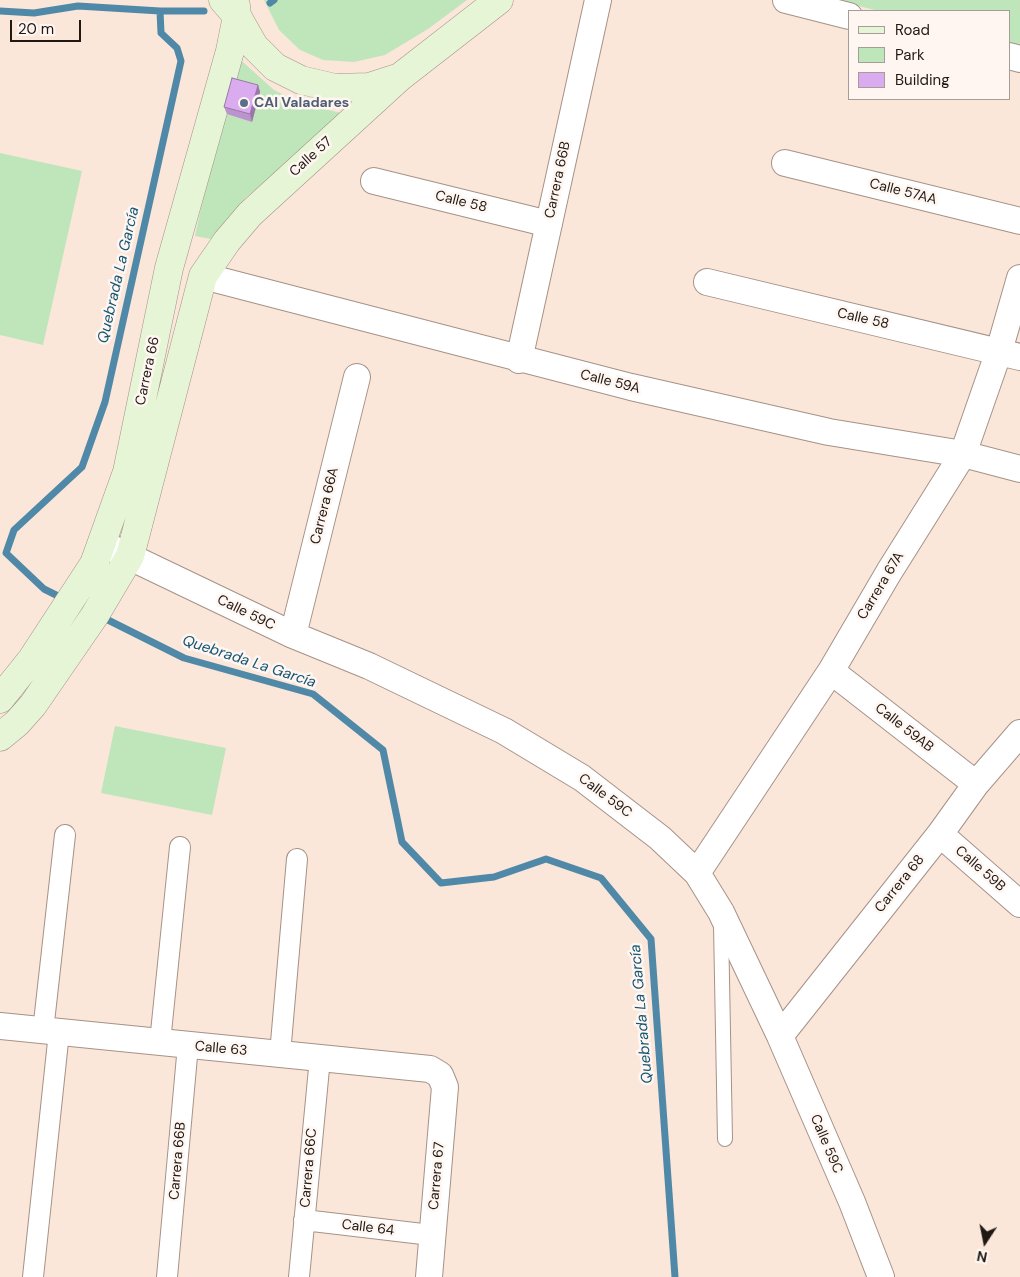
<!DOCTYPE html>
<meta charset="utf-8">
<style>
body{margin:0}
#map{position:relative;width:1020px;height:1277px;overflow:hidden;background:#fbe6da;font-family:"DM Sans",sans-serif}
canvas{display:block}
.legend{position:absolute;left:848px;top:10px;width:162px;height:90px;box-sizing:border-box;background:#fff6f1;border:1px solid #a59d98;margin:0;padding:6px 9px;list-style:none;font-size:15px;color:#1f1813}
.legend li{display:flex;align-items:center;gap:10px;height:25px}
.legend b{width:25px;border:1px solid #a59d98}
.north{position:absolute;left:960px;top:1217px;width:50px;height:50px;-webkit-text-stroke:4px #fff6f1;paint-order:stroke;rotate:191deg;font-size:14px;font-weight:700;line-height:20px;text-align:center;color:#1f1813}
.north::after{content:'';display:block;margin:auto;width:18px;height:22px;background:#1f1813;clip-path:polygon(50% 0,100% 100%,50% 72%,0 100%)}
.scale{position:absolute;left:10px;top:20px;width:71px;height:22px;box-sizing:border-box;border:2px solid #1f1813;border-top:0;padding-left:6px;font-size:15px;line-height:18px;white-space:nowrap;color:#1f1813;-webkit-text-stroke:4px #fff6f1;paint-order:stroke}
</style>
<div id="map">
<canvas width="1020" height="1277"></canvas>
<ul class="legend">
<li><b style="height:6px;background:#e7f5d7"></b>Road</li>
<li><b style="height:14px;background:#bfe6bb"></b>Park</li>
<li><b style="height:14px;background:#daabee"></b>Building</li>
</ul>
<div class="north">N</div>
<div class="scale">20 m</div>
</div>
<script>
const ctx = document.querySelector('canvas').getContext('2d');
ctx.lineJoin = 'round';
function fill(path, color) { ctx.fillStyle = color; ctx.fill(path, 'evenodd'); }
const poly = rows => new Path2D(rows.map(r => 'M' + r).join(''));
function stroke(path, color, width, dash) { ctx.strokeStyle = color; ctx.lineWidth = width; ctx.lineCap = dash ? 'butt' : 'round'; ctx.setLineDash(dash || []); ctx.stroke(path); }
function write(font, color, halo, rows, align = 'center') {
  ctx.font = font + ' "DM Sans",sans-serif'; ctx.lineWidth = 5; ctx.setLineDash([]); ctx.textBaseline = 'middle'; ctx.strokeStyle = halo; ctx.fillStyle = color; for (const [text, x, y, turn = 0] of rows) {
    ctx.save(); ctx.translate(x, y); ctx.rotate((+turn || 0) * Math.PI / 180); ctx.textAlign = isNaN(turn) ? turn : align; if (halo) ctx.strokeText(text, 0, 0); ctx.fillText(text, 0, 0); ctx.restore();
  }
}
const green = poly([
 [264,0,467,0,428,29,385,55,354,62,323,60,300,50,279,30],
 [834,0,1020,0,1020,46,1009,43,1009,11,879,11],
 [234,54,274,90,303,104,346,114,245,198,211,239,195,236],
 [0,153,82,171,43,345,0,335],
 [115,726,226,748,212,815,101,793]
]);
const stream = poly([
 [270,3,274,0],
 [0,11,34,13,78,6,160,11,204,11],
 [66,600,44,589,6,553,14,530,82,467,105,402,181,61,177,48,161,33,160,11],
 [100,616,184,658,313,694,383,750,402,842,441,883,494,877,546,859,601,878,651,939,675,1277]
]);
const service = poly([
 [721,925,725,1139]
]);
const pedestrian = poly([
 [43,1031,65,835],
 [160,1042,180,847],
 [280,1054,297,859],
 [304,1220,431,1235],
 [33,1277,59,1032],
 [167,1277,188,1045],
 [299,1277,320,1058]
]);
const minor = poly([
 [786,0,849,16],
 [1009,56,1020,59],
 [785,163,1020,221],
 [374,181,549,224],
 [203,276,631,387,829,432,963,454,1020,469],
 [707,282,1020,357],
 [519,360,598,0],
 [103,544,293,635,369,666,504,731,582,778,660,838,697,873,721,912,780,1036,852,1202,881,1277],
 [293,635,357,377],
 [831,671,976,784],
 [940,834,1020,904],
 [697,873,831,671,889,572,963,454,999,351,1020,278],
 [0,1026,430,1069,440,1075,445,1087,429,1277],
 [780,1036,940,834,976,784,1020,733]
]);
const secondary = poly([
 [236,6,237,16,254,46,275,67,301,80,335,88,369,87,400,77,499,0],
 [0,699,32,659,94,564,127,472,169,268,230,51,237,16,223,0],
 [0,737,17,723,33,705,95,615,130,556,203,276,227,241,250,214,400,77]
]);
const wall = poly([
 [258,85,260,92,252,122,227,114,224,107]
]);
const shadedWall = poly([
 [258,85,260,92,252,122,250,114]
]);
const building = poly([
 [232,78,258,85,250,114,224,107,232,78]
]);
const markers = [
 [244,103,5,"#5c6f8a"]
];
const serviceNames = [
 ["CAI Valadares",254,103]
];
const streetNames = [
 ["Calle 57",311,157,-42],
 ["Carrera 66B",558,180,-78],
 ["Calle 57AA",903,192,14],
 ["Calle 58",461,202,14],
 ["Calle 58",863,319,13],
 ["Carrera 66",148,371,-78],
 ["Calle 59A",610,382,14],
 ["Carrera 66A",325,506,-76],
 ["Carrera 67A",881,586,-59],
 ["Calle 59C",246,613,26],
 ["Calle 59AB",904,728,38],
 ["Calle 59C",605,796,37],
 ["Calle 59B",980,869,41],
 ["Carrera 68",900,884,-51],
 ["Calle 63",221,1049,5],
 ["Calle 59C",826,1144,67],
 ["Carrera 66B",178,1161,-85],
 ["Carrera 66C",309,1168,-85],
 ["Carrera 67",437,1176,-85],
 ["Calle 64",368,1228,7]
];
const waterNames = [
 ["Quebrada La García",119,275,-77],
 ["Quebrada La García",249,662,18],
 ["Quebrada La García",642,1014,-95]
];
fill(green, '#bfe6bb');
stroke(stream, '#5089a7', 7);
stroke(service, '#a69287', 16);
stroke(pedestrian, '#a69287', 22);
stroke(minor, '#a69287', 28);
stroke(secondary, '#a69287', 29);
stroke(service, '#fff', 14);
stroke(pedestrian, '#fff', 20);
stroke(minor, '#fff', 26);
stroke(secondary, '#e7f5d7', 28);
fill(wall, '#bb93cd');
fill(shadedWall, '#9978a7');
fill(building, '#daabee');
stroke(building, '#9978a7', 1);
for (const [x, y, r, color] of markers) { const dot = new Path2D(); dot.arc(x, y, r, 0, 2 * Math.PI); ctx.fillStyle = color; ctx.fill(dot); stroke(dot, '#fff6f1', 2); }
write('bold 14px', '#4e5e75', '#fff6f1', serviceNames, 'left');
write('14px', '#1f1813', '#fff6f1', streetNames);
write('italic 15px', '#135674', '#fff6f1', waterNames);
</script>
